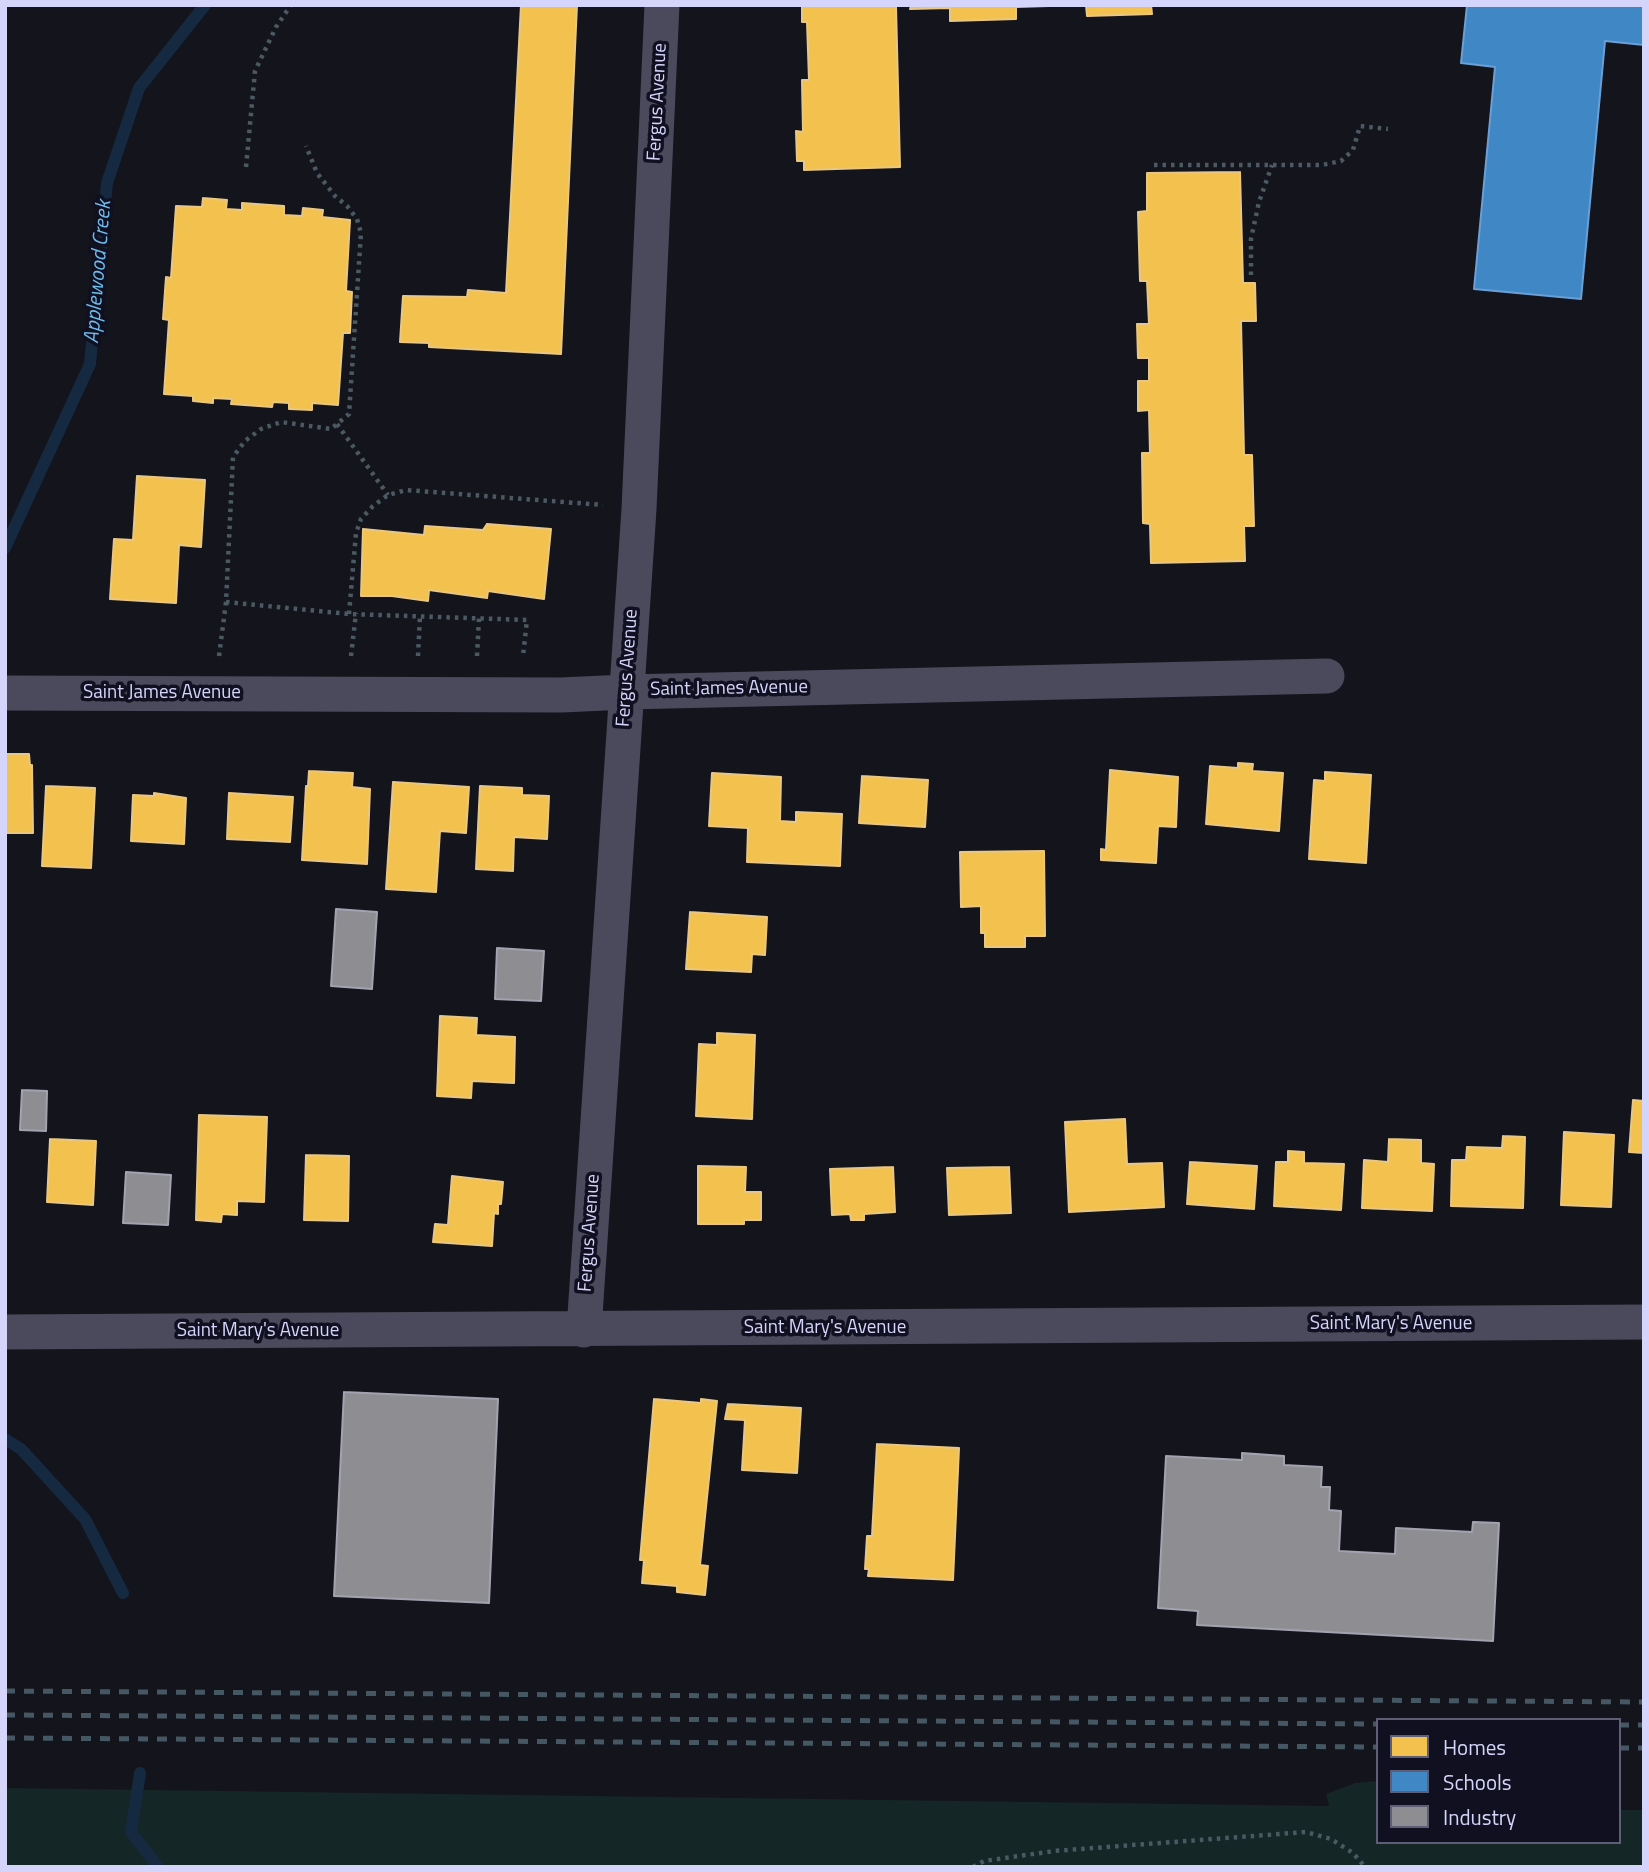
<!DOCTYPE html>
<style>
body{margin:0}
#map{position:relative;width:1649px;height:1872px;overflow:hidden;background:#14141c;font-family:"Titillium Web",sans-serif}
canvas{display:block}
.frame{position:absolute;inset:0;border:7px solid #d5d4fa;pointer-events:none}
.legend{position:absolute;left:1376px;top:1718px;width:245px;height:126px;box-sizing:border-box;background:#111020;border:2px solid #5f5e77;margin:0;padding:9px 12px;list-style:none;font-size:21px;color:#d5d4fa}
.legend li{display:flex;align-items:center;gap:14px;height:35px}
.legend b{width:35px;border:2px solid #5f5e77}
</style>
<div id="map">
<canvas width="1649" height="1872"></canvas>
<div class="frame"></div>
<ul class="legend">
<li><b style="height:19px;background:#f2c14e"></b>Homes</li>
<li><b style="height:19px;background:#3f88c5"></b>Schools</li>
<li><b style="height:19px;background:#8d8d92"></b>Industry</li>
</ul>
</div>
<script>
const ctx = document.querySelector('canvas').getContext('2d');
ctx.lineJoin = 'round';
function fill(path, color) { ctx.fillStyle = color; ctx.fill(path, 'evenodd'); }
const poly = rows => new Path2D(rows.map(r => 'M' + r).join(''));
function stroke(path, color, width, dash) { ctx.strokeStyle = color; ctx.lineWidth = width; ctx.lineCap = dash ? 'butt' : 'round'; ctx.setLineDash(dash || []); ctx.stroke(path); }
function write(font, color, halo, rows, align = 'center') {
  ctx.font = font + ' "Titillium Web",sans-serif'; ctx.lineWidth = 7; ctx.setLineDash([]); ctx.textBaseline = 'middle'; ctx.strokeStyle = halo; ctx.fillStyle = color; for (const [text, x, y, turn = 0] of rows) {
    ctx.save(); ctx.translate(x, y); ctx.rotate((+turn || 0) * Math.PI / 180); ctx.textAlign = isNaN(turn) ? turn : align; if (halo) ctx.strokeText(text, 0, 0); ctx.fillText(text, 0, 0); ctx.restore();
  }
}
const green = poly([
 [1378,1781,1378,1842,1619,1842,1619,1801,1621,1810,1644,1810,1644,1867,5,1867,5,1788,1329,1806,1326,1794,1355,1783]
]);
const homes = poly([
 [521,5,577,5,561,354,429,347,429,343,400,342,403,296,467,297,468,290,506,293,521,5],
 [802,5,1081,5,1016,7,1016,19,950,21,950,8,910,9,911,6,896,6,900,167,804,170,804,161,797,161,796,131,803,132,802,80,809,80,807,22,802,22,802,5],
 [1086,5,1151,5,1152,14,1087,16,1086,5],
 [1240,172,1243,283,1255,283,1256,321,1241,321,1244,455,1252,455,1254,526,1244,526,1245,561,1151,563,1150,524,1143,523,1142,453,1150,453,1149,410,1138,411,1138,381,1149,381,1149,358,1138,358,1137,324,1149,324,1147,281,1140,281,1138,212,1147,211,1147,173,1240,172],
 [203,198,227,200,226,209,242,210,242,203,284,206,284,215,302,216,303,208,323,210,322,217,350,220,346,291,352,292,350,333,343,333,338,405,312,403,312,410,289,409,289,403,273,402,272,407,231,404,232,399,213,398,213,403,193,401,193,396,164,394,169,320,163,319,166,277,171,278,176,206,202,207,203,198],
 [137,476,205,480,201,547,179,545,176,603,110,599,114,539,133,540,137,476],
 [487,524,551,529,544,599,488,591,487,598,429,590,428,601,392,596,361,596,363,529,424,535,425,526,483,530,487,524],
 [5,754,29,754,30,766,32,765,33,833,5,833,5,754],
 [1238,763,1253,764,1252,771,1283,773,1279,831,1206,824,1210,766,1238,768,1238,763],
 [1110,770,1178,777,1176,827,1158,826,1156,863,1101,860,1101,849,1106,850,1110,770],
 [309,771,353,773,352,787,370,789,367,864,302,860,306,786,308,786,309,771],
 [1325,772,1371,775,1366,863,1309,859,1314,780,1325,781,1325,772],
 [712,773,781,777,780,821,796,822,796,812,842,814,840,866,747,862,748,828,709,826,712,773],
 [862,776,928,780,925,827,859,823,862,776],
 [393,782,469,787,466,833,440,831,436,892,386,889,393,782],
 [46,786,95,788,91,868,42,866,46,786],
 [480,786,522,788,522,795,549,796,547,839,514,837,513,871,476,869,480,786],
 [154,793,186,798,184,844,131,841,133,795,154,796,154,793],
 [229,793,293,797,290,842,227,839,229,793],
 [1044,851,1045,936,1025,936,1025,947,985,947,985,933,981,933,981,906,961,907,960,852,1044,851],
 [690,912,767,917,765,955,752,954,751,972,686,969,690,912],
 [440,1016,477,1018,476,1035,515,1037,514,1083,472,1081,471,1098,437,1096,440,1016],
 [717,1033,755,1035,752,1119,696,1116,699,1044,717,1045,717,1033],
 [1633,1100,1644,1101,1644,1153,1629,1152,1633,1100],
 [199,1115,267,1117,264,1202,237,1201,237,1215,222,1214,221,1222,196,1220,199,1115],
 [1125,1119,1127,1164,1162,1163,1164,1207,1069,1212,1065,1122,1125,1119],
 [1564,1132,1614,1135,1611,1207,1561,1205,1564,1132],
 [1503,1136,1525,1137,1523,1208,1451,1206,1452,1160,1466,1160,1467,1147,1502,1148,1503,1136],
 [50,1139,96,1141,93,1205,47,1202,50,1139],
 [1389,1139,1421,1140,1421,1163,1434,1164,1432,1211,1362,1208,1364,1160,1388,1162,1389,1139],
 [1288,1151,1304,1152,1304,1163,1344,1164,1341,1210,1274,1206,1276,1162,1288,1162,1288,1151],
 [306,1155,349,1156,348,1221,304,1220,306,1155],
 [1190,1162,1257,1166,1254,1209,1187,1204,1190,1162],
 [698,1166,746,1167,745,1192,761,1192,761,1220,744,1220,744,1224,698,1224,698,1166],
 [893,1167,895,1212,864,1214,864,1220,851,1220,850,1214,832,1215,830,1169,893,1167],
 [1009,1167,1011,1213,949,1215,947,1168,1009,1167],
 [452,1176,503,1182,501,1204,498,1204,498,1214,494,1213,492,1246,433,1242,435,1224,448,1225,452,1176],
 [654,1399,701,1403,701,1399,717,1401,700,1565,708,1566,705,1595,677,1592,677,1586,642,1583,644,1560,640,1560,654,1399],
 [728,1404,801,1408,797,1473,742,1470,745,1420,725,1419,728,1404],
 [877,1444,959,1448,953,1580,868,1576,869,1569,865,1569,867,1536,872,1536,877,1444]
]);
const schools = poly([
 [1467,5,1644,5,1644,45,1605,41,1581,299,1474,289,1495,67,1461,63,1467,5]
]);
const industry = poly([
 [336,909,377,912,372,989,331,986,336,909],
 [497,948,544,951,541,1001,495,999,497,948],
 [22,1090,47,1091,46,1131,20,1130,22,1090],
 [126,1172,171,1175,168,1225,123,1223,126,1172],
 [344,1392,498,1399,489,1603,334,1596,344,1392],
 [1242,1453,1284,1456,1284,1465,1322,1467,1321,1487,1330,1487,1329,1510,1341,1511,1339,1551,1395,1554,1396,1528,1472,1532,1473,1522,1499,1523,1493,1641,1197,1625,1198,1611,1158,1608,1166,1456,1242,1460,1242,1453]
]);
const stream = poly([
 [5,548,90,364,107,183,139,88,205,5],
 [5,1439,21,1449,85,1519,123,1593],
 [140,1773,131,1832,158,1867]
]);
const path = poly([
 [1154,165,1322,165,1341,161,1353,150,1360,126,1388,129],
 [246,167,255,71,276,27,291,5],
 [1251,275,1251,239,1259,202,1272,165],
 [337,424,388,495],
 [226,602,349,614,527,620,523,656],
 [349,614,356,533,361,519,373,506,388,495,406,490,603,505],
 [219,656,226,602,233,457,245,441,261,429,281,422,331,429,349,414,361,233,357,219,347,206,335,196,317,173,306,146],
 [351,656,356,613],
 [418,656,420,616],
 [477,656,479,618],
 [973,1867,984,1861,1054,1851,1306,1832,1331,1839,1353,1853,1365,1867]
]);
const minor = poly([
 [5,693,561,695,626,692,1327,676],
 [584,1330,639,509,662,5],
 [5,1332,1644,1322]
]);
const rail = poly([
 [5,1691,1644,1702],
 [5,1715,1378,1724],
 [1619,1725,1644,1725],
 [5,1738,1378,1747],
 [1619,1748,1644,1748]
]);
const streetNames = [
 ["Fergus Avenue",658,102,-87],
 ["Fergus Avenue",628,668,-86],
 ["Saint James Avenue",729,689,-1],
 ["Saint James Avenue",162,693],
 ["Fergus Avenue",590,1233,-86],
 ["Saint Mary's Avenue",1391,1324],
 ["Saint Mary's Avenue",825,1328],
 ["Saint Mary's Avenue",258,1331]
];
const waterNames = [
 ["Applewood Creek",99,272,-85]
];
fill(green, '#142626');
fill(homes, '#f2c14e');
stroke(homes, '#e9c782', 2);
fill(schools, '#3f88c5');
stroke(schools, '#6c9fd5', 2);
fill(industry, '#8d8d92');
stroke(industry, '#a3a2b1', 2);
stroke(stream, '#152941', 12);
stroke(path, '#4b5963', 4.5, [3.5, 5]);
stroke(minor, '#4a4a5c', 35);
stroke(rail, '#445763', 5, [10, 9]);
write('19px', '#d5d4fa', '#111020', streetNames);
write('italic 21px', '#6ebdee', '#111020', waterNames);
</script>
